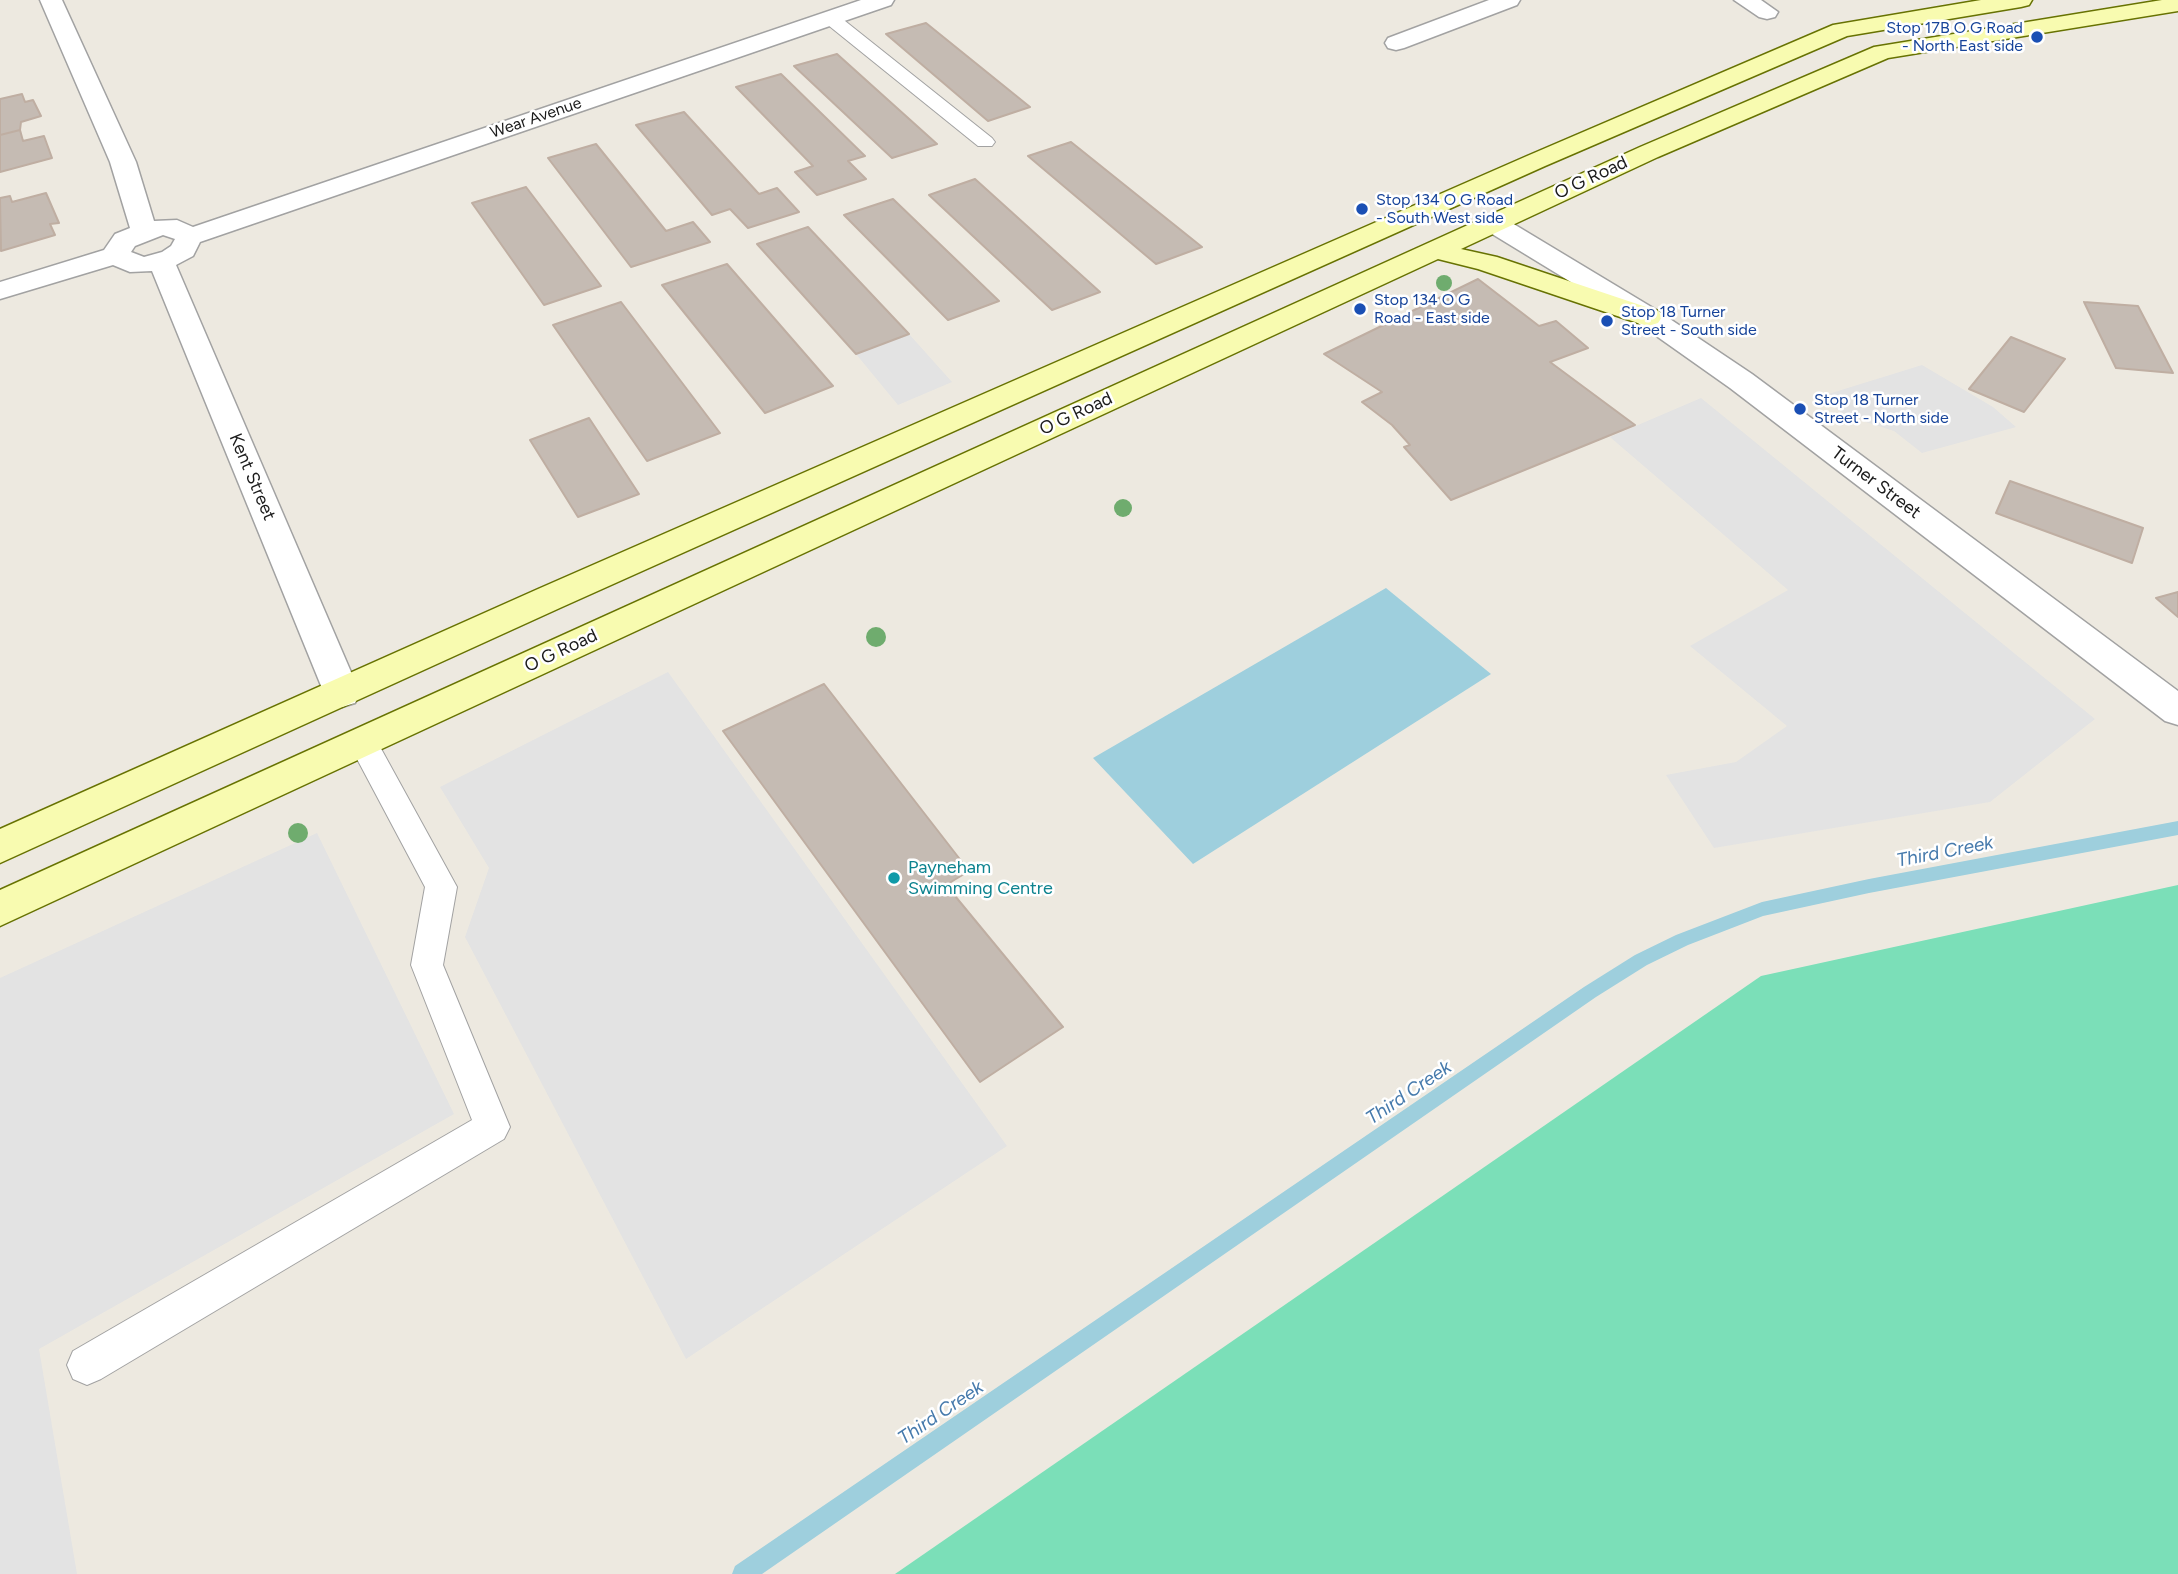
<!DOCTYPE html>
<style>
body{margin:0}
canvas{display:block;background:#ede9e0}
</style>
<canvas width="2178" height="1574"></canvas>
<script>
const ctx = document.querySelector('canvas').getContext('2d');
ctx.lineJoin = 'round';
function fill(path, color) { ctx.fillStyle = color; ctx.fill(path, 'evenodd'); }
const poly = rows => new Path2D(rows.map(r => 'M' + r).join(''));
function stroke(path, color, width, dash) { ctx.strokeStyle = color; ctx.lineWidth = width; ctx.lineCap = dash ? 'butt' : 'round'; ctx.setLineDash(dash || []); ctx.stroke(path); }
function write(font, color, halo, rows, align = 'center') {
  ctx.font = font + ' Figtree,sans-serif'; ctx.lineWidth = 5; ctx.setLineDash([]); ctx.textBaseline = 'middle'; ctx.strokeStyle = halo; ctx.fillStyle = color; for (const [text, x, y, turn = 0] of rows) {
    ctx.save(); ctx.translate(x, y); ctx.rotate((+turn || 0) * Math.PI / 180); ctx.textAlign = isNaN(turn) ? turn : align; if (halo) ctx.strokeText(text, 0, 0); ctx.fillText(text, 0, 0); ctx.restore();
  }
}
const pitch = poly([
 [2178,885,2178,1574,895,1574,1761,976]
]);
const parking = poly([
 [909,334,952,382,898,405,856,354],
 [1922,365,1993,407,2016,427,1922,453,1894,431,1844,415,1822,396],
 [1701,398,2095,719,1990,802,1714,848,1666,775,1736,762,1787,726,1690,646,1788,590,1610,437],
 [668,672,1007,1146,686,1359,465,937,489,868,440,787],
 [317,833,454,1114,39,1349,77,1574,0,1574,0,978]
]);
const water = poly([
 [1386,588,1491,674,1193,864,1093,758]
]);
const stream = poly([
 [2178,821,2178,835,1869,893,1763,916,1688,945,1647,965,1596,997,762,1574,732,1574,735,1566,1584,987,1635,955,1676,935,1762,902,1869,879,2178,821]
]);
const building = poly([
 [926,23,1030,107,988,121,886,34,926,23],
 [837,54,937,144,892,158,794,66,837,54],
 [781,74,865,156,848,161,866,179,817,195,795,172,813,166,736,87,781,74],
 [22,94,25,102,33,100,41,116,21,122,20,130,0,135,0,99,22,94],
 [684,112,759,194,777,188,799,212,748,228,730,209,712,215,636,125,684,112],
 [20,130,23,141,44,136,52,158,0,172,0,135,20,130],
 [1071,142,1202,247,1156,264,1028,156,1071,142],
 [596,144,666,231,693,222,710,242,631,267,548,158,596,144],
 [975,179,1100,292,1052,310,929,195,975,179],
 [526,187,601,286,544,305,472,203,526,187],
 [46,193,59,223,50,224,55,235,1,251,0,198,10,196,12,202,46,193],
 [893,199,999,301,948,320,844,215,893,199],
 [808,227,909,334,856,354,757,244,808,227],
 [727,264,833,386,765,413,662,285,727,264],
 [1478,279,1539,326,1556,321,1588,348,1550,362,1635,425,1451,500,1404,447,1410,445,1392,425,1362,402,1382,392,1324,354,1478,279],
 [621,302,720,433,647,461,553,325,621,302],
 [2084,302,2138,306,2173,373,2116,368,2084,302],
 [2011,337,2065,359,2024,412,1969,389,2011,337],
 [589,418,639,494,578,517,530,440,589,418],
 [2010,481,2143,528,2132,563,1996,513,2010,481],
 [2178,592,2178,617,2156,598,2178,592],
 [824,684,969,871,946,885,1063,1027,980,1082,723,731,824,684]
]);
const lane = poly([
 [829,12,835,13,992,138,995,142,992,146,978,146,823,21,820,17,829,12],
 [363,731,373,734,457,887,443,965,510,1127,504,1139,101,1379,87,1385,73,1379,67,1365,73,1351,472,1120,411,965,425,887,348,742,353,734,363,731]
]);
const street = poly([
 [40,0,62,0,136,162,154,221,177,220,193,227,861,0,894,0,891,5,200,242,193,256,176,265,360,693,355,703,342,707,329,703,324,693,152,271,130,272,113,265,0,299,0,282,104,250,115,234,130,228,110,162,40,0],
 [163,235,175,239,171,246,162,252,144,257,131,252,135,246,163,235],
 [1489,0,1520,0,1517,5,1404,48,1396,50,1388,48,1385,43,1388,38,1489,0],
 [1734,0,1761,0,1778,12,1775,17,1767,19,1759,17,1734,0],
 [1493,215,1502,217,1658,311,1752,374,2178,691,2178,725,2165,721,1730,388,1638,323,1484,229,1480,223,1484,217,1493,215]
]);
const secondary = poly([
 [1981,0,2032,0,2029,5,2021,7,1847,36,1545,166,562,607,0,863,0,829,538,589,1527,156,1833,25,1981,0],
 [2162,0,2178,0,2178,11,1888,58,1658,157,1461,249,1497,257,1658,311,1662,317,1658,323,1648,326,1638,323,1478,269,1438,259,0,926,0,890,1640,147,1874,47,2162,0]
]);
const trees = [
 [1444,283,8],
 [1123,508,9],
 [876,637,10],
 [298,833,10]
];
const markers = [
 [2037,37,7,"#1a4fb4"],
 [1362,209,7,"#1a4fb4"],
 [1360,309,7,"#1a4fb4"],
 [1607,321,7,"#1a4fb4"],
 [1800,409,7,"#1a4fb4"],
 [894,878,7,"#0f9aa8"]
];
const farTransitnames = [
 ["Stop 17B O G Road",2023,28,"right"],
 ["- North East side",2023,46,"right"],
 ["Stop 134 O G Road",1376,200],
 ["- South West side",1376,218],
 ["Stop 134 O G",1374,300],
 ["Road - East side",1374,318],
 ["Stop 18 Turner",1621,312],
 ["Street - South side",1621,330],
 ["Stop 18 Turner",1814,400],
 ["Street - North side",1814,418]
];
const farStreetnames = [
 ["Wear Avenue",536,118,-19]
];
const streetNames = [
 ["O G Road",1591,178,-25],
 ["O G Road",1076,414,-25],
 ["Kent Street",252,477,67],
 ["Turner Street",1876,483,37],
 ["O G Road",561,651,-25]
];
const cultureNames = [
 ["Payneham",908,868],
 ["Swimming Centre",908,889]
];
const waterNames = [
 ["Third Creek",1945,852,-11],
 ["Third Creek",1409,1093,-34],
 ["Third Creek",941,1413,-34]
];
fill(pitch, '#7bdfb8');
fill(parking, '#e3e3e3');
fill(water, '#9ecfdd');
fill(stream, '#9ecfdd');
fill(building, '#c5bbb3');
stroke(building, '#bfaea2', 2);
stroke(lane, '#a2a2a2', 2);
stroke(street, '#a2a2a2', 3);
stroke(secondary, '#677202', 3);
fill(lane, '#fff');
fill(street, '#fff');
fill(secondary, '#f8fbb0');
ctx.fillStyle = '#6fac6e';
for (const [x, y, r] of trees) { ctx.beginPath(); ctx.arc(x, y, r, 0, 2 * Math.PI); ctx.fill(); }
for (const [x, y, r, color] of markers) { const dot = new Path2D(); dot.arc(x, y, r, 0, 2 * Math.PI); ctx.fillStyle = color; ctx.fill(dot); stroke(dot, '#fff', 2.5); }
write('16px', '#164399', '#fff', farTransitnames, 'left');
write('16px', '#1b1b1b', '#fff', farStreetnames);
write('18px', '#1b1b1b', '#fff', streetNames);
write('18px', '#0d838f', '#fff', cultureNames, 'left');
write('italic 19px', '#467aac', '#fff', waterNames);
</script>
